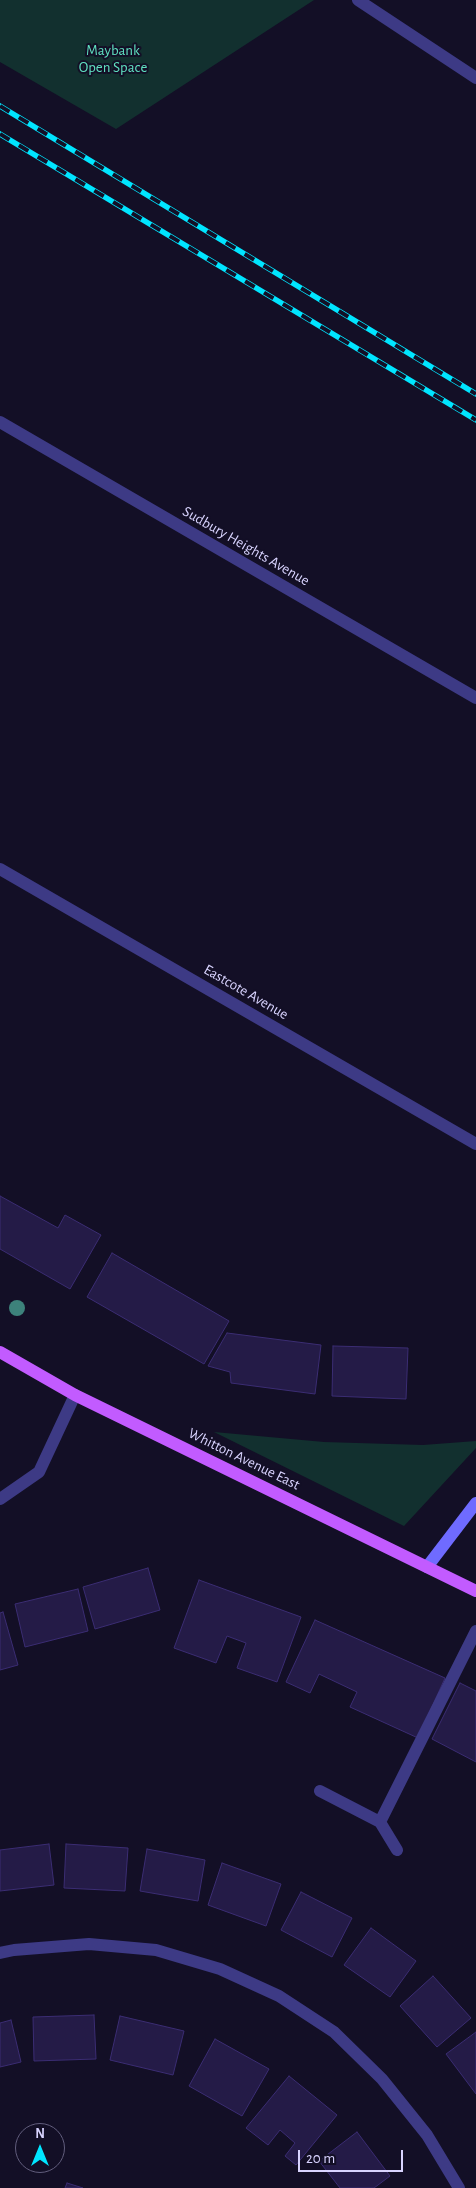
<!DOCTYPE html>
<style>
body{margin:0}
#map{position:relative;width:476px;height:2188px;overflow:hidden;background:#130f26;font-family:"Alegreya Sans",sans-serif}
canvas{display:block}
.north{position:absolute;left:15px;top:2123px;width:50px;height:50px;box-sizing:border-box;background:#130f26;border:1px solid #625e7d;border-radius:50%;rotate:0deg;font-size:14px;font-weight:700;line-height:20px;text-align:center;color:#d9d4ff}
.north::after{content:'';display:block;margin:auto;width:18px;height:22px;background:#00e5ff;clip-path:polygon(50% 0,100% 100%,50% 72%,0 100%)}
.scale{position:absolute;left:298px;top:2150px;width:105px;height:22px;box-sizing:border-box;border:2px solid #d9d4ff;border-top:0;padding-left:6px;font-size:15px;line-height:18px;white-space:nowrap;color:#d9d4ff;-webkit-text-stroke:4px #130f26;paint-order:stroke}
</style>
<div id="map">
<canvas width="476" height="2188"></canvas>
<div class="north">N</div>
<div class="scale">20 m</div>
</div>
<script>
const ctx = document.querySelector('canvas').getContext('2d');
ctx.lineJoin = 'round';
function fill(path, color) { ctx.fillStyle = color; ctx.fill(path, 'evenodd'); }
const poly = rows => new Path2D(rows.map(r => 'M' + r).join(''));
function stroke(path, color, width, dash) { ctx.strokeStyle = color; ctx.lineWidth = width; ctx.lineCap = dash ? 'butt' : 'round'; ctx.setLineDash(dash || []); ctx.stroke(path); }
function write(font, color, halo, rows, align = 'center') {
  ctx.font = font + ' "Alegreya Sans",sans-serif'; ctx.lineWidth = 4; ctx.setLineDash([]); ctx.textBaseline = 'middle'; ctx.strokeStyle = halo; ctx.fillStyle = color; for (const [text, x, y, turn = 0] of rows) {
    ctx.save(); ctx.translate(x, y); ctx.rotate((+turn || 0) * Math.PI / 180); ctx.textAlign = isNaN(turn) ? turn : align; if (halo) ctx.strokeText(text, 0, 0); ctx.fillText(text, 0, 0); ctx.restore();
  }
}
const green = poly([
 [0,0,314,0,116,129,0,62],
 [214,1432,324,1442,423,1445,476,1441,476,1448,404,1526]
]);
const building = poly([
 [0,1196,58,1228,65,1215,101,1235,70,1289,0,1249,0,1196],
 [112,1253,229,1321,204,1364,87,1297,112,1253],
 [227,1333,321,1345,315,1394,231,1383,230,1372,208,1366,227,1333],
 [333,1346,408,1348,406,1399,332,1396,333,1346],
 [148,1568,160,1610,95,1629,83,1587,148,1568],
 [199,1580,301,1617,277,1682,237,1668,246,1643,227,1636,216,1663,174,1648,199,1580],
 [78,1589,88,1631,25,1647,15,1604,78,1589],
 [3,1612,18,1665,0,1670,0,1613,3,1612],
 [315,1620,445,1678,418,1738,350,1707,357,1692,319,1674,310,1693,286,1682,315,1620],
 [460,1683,476,1691,476,1762,432,1739,460,1683],
 [49,1844,54,1885,0,1891,0,1850,49,1844],
 [66,1844,128,1848,125,1891,64,1888,66,1844],
 [147,1849,205,1860,198,1901,140,1891,147,1849],
 [222,1863,281,1884,266,1926,208,1905,222,1863],
 [301,1892,352,1918,332,1957,281,1930,301,1892],
 [371,1928,416,1961,390,1997,344,1965,371,1928],
 [433,1976,471,2018,437,2047,400,2006,433,1976],
 [94,2015,96,2059,34,2061,33,2017,94,2015],
 [120,2016,184,2031,173,2075,110,2060,120,2016],
 [11,2020,21,2062,0,2067,0,2023,11,2020],
 [476,2032,476,2094,446,2054,476,2032],
 [215,2039,269,2069,242,2116,189,2086,215,2039],
 [289,2076,337,2115,296,2165,285,2156,295,2143,280,2130,268,2145,246,2128,289,2076],
 [357,2132,390,2176,374,2188,340,2188,319,2161,357,2132],
 [67,2183,83,2188,65,2188,67,2183]
]);
const lane = poly([
 [320,1791,380,1822,397,1850],
 [380,1822,476,1631]
]);
const street = poly([
 [358,0,476,78],
 [0,422,476,698],
 [0,869,476,1144],
 [0,1499,39,1472,75,1395],
 [0,1953,14,1950,89,1944,156,1950,220,1969,279,1996,334,2032,382,2079,427,2135,459,2188]
]);
const secondary = poly([
 [427,1567,476,1503]
]);
const primary = poly([
 [0,1352,75,1395,476,1591]
]);
const rail = poly([
 [0,106,476,394],
 [0,134,476,420]
]);
const trees = [
 [17,1308]
];
const parkNames = [
 ["Maybank",113,50],
 ["Open Space",113,67]
];
const streetNames = [
 ["Sudbury Heights Avenue",246,546,30],
 ["Eastcote Avenue",246,992,30],
 ["Whitton Avenue East",244,1459,26]
];
fill(green, '#12302f');
fill(building, '#241b47');
stroke(building, '#3b2d73', 1);
stroke(lane, '#3d3a85', 12);
stroke(street, '#3d3a85', 12);
stroke(secondary, '#6f6bff', 12);
stroke(primary, '#c25bff', 12);
stroke(rail, '#00e5ff', 5.5);
stroke(rail, '#130f26', 4, [11]);
ctx.fillStyle = '#3d827b';
for (const [x, y] of trees) { ctx.beginPath(); ctx.arc(x, y, 8, 0, 2 * Math.PI); ctx.fill(); }
write('15px', '#5fe0c0', '#130f26', parkNames);
write('15px', '#d9d4ff', '#130f26', streetNames);
</script>
